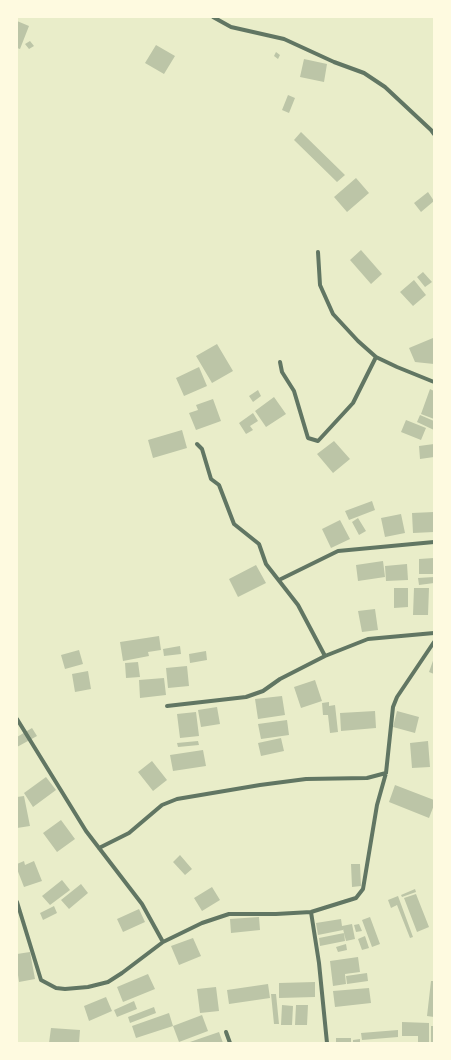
<!DOCTYPE html>
<style>
body{margin:0}
#map{position:relative;width:451px;height:1060px;overflow:hidden;background:#e9edc9;font-family:Lato,sans-serif}
canvas{display:block}
.frame{position:absolute;inset:0;border:18px solid #fefae0;pointer-events:none}
</style>
<div id="map">
<canvas width="451" height="1060"></canvas>
<div class="frame"></div>
</div>
<script>
const ctx = document.querySelector('canvas').getContext('2d');
ctx.lineJoin = 'round';
function fill(path, color) { ctx.fillStyle = color; ctx.fill(path, 'evenodd'); }
const poly = rows => new Path2D(rows.map(r => 'M' + r).join(''));
function stroke(path, color, width, dash) { ctx.strokeStyle = color; ctx.lineWidth = width; ctx.lineCap = dash ? 'butt' : 'round'; ctx.setLineDash(dash || []); ctx.stroke(path); }
const building = poly([
 [17,21,29,26,20,49,17,48],
 [30,41,34,46,29,49,25,44],
 [156,45,175,56,164,74,145,63],
 [276,52,280,55,278,59,274,56],
 [304,59,327,64,324,82,300,77],
 [288,95,295,98,289,113,282,110],
 [301,132,345,175,337,182,294,140],
 [356,178,369,193,347,212,334,197],
 [428,192,434,201,421,212,414,203],
 [361,250,382,274,371,284,350,260],
 [423,272,432,282,425,287,417,277],
 [414,280,426,295,413,306,400,292],
 [433,338,434,341,434,364,415,362,409,348],
 [217,344,233,371,212,383,196,356],
 [199,367,207,386,184,396,176,378],
 [430,389,434,391,434,419,421,414],
 [258,390,261,396,253,402,249,396],
 [274,397,286,414,266,427,255,411],
 [213,399,221,421,196,430,189,413,198,410,196,405],
 [253,413,258,421,250,426,253,430,246,434,239,423],
 [420,415,434,421,434,430,417,422],
 [406,420,426,428,421,440,401,432],
 [182,430,187,448,153,458,148,440],
 [334,441,350,459,333,473,317,454],
 [434,444,434,457,420,459,419,446],
 [372,501,375,510,349,520,345,511],
 [434,512,434,532,413,533,412,513],
 [401,514,405,533,385,537,381,518],
 [358,518,366,531,359,535,352,522],
 [340,520,350,539,331,548,322,529],
 [434,558,434,574,419,574,419,559],
 [383,561,385,577,358,581,356,565],
 [407,564,408,580,386,581,385,566],
 [256,565,266,583,238,597,229,579],
 [434,577,434,583,419,585,418,578],
 [394,588,408,588,408,607,394,608],
 [414,588,429,588,428,615,413,615],
 [375,609,378,630,362,632,358,611],
 [159,636,161,650,148,652,149,656,123,661,120,642],
 [180,646,181,654,164,656,163,649],
 [79,650,83,664,65,669,61,655],
 [206,651,207,660,190,663,189,654],
 [434,658,434,674,429,672],
 [138,662,140,677,126,678,125,663],
 [187,666,189,686,168,688,166,668],
 [88,671,91,689,75,692,72,674],
 [164,678,166,695,140,698,139,680],
 [315,680,322,701,301,708,294,687],
 [282,696,285,715,258,719,255,699],
 [329,702,329,706,335,705,338,732,330,733,328,715,323,715,322,703],
 [217,707,220,724,201,727,198,710],
 [375,711,376,728,341,731,340,713],
 [397,711,419,717,415,733,393,727],
 [196,712,199,736,180,738,177,714],
 [287,720,289,735,261,739,258,724],
 [32,728,37,736,17,747,17,737],
 [281,738,284,751,261,756,258,743],
 [198,741,199,745,178,747,177,743],
 [428,741,430,767,412,768,410,743],
 [203,750,206,766,173,771,170,755],
 [152,761,167,780,153,791,138,772],
 [46,777,56,790,33,807,24,793],
 [395,785,434,800,434,805,429,818,389,802],
 [24,796,30,826,17,828,17,797],
 [61,820,75,839,57,852,43,833],
 [180,855,192,869,185,875,173,862],
 [24,861,25,865,34,861,42,881,24,887,17,869,17,864],
 [351,864,360,864,361,886,352,887],
 [62,880,70,890,50,905,42,896],
 [81,884,88,893,69,909,61,900],
 [212,887,220,900,202,911,194,898],
 [415,889,416,892,402,897,401,895],
 [416,894,429,927,417,932,404,898],
 [398,896,413,937,410,938,397,905,391,908,388,900],
 [54,906,57,913,43,920,40,913],
 [139,909,145,922,123,932,117,919],
 [259,917,260,930,231,933,230,919],
 [370,917,380,944,372,947,362,920],
 [341,919,342,926,352,924,355,939,346,941,343,929,343,930,318,935,316,923],
 [359,924,362,931,356,932,354,925],
 [344,933,345,941,320,946,319,938],
 [365,936,369,948,362,950,358,939],
 [193,938,201,956,179,965,171,946],
 [346,944,347,950,338,952,336,947],
 [30,952,35,979,19,982,17,968,17,954],
 [358,957,360,972,345,974,346,984,333,986,330,961],
 [367,973,368,981,347,984,346,976],
 [148,974,155,989,123,1002,117,987],
 [431,981,434,981,434,1017,427,1016],
 [315,982,315,997,279,998,279,983],
 [268,984,270,998,229,1004,227,990],
 [216,987,219,1011,200,1013,197,989],
 [369,988,371,1003,335,1007,333,991],
 [271,994,276,994,279,1024,274,1024],
 [106,997,112,1011,89,1021,84,1006],
 [134,1001,137,1009,117,1017,114,1010],
 [282,1005,293,1006,292,1025,281,1025],
 [296,1005,308,1005,307,1025,295,1025],
 [154,1007,156,1013,130,1023,128,1017],
 [169,1013,173,1026,202,1015,208,1031,179,1042,173,1026,136,1038,132,1026],
 [402,1022,429,1023,429,1043,418,1043,418,1036,402,1036],
 [431,1026,434,1026,434,1043,431,1043],
 [51,1028,80,1030,79,1043,49,1043],
 [398,1030,398,1037,362,1040,361,1033],
 [219,1032,223,1043,187,1043],
 [336,1038,351,1038,351,1043,336,1043],
 [360,1039,360,1043,353,1043,353,1040]
]);
const minor = poly([
 [213,17,231,27,284,39,334,62,364,73,385,87,431,130,434,134],
 [318,252,320,285,333,314,358,341,376,357,397,367,434,382],
 [280,362,282,372,294,391,308,438,318,441,353,403,376,357],
 [197,444,202,449,211,479,219,485,234,524,259,544,266,564,298,605,325,656],
 [279,580,338,551,434,542],
 [167,706,246,697,263,691,280,679,325,656,368,639,434,633],
 [17,719,86,831,142,904,163,942],
 [99,848,129,833,162,805,177,799,260,785,306,779,367,778,386,773],
 [17,902,41,980,56,988,65,989,88,987,108,982,122,973,163,942,202,923,229,914,276,914,311,912,356,898,363,889,377,805,386,773,393,707,397,697,434,642],
 [311,912,319,963,327,1043],
 [226,1032,230,1043]
]);
fill(building, '#bcc5a7');
stroke(minor, '#617663', 4);
</script>
